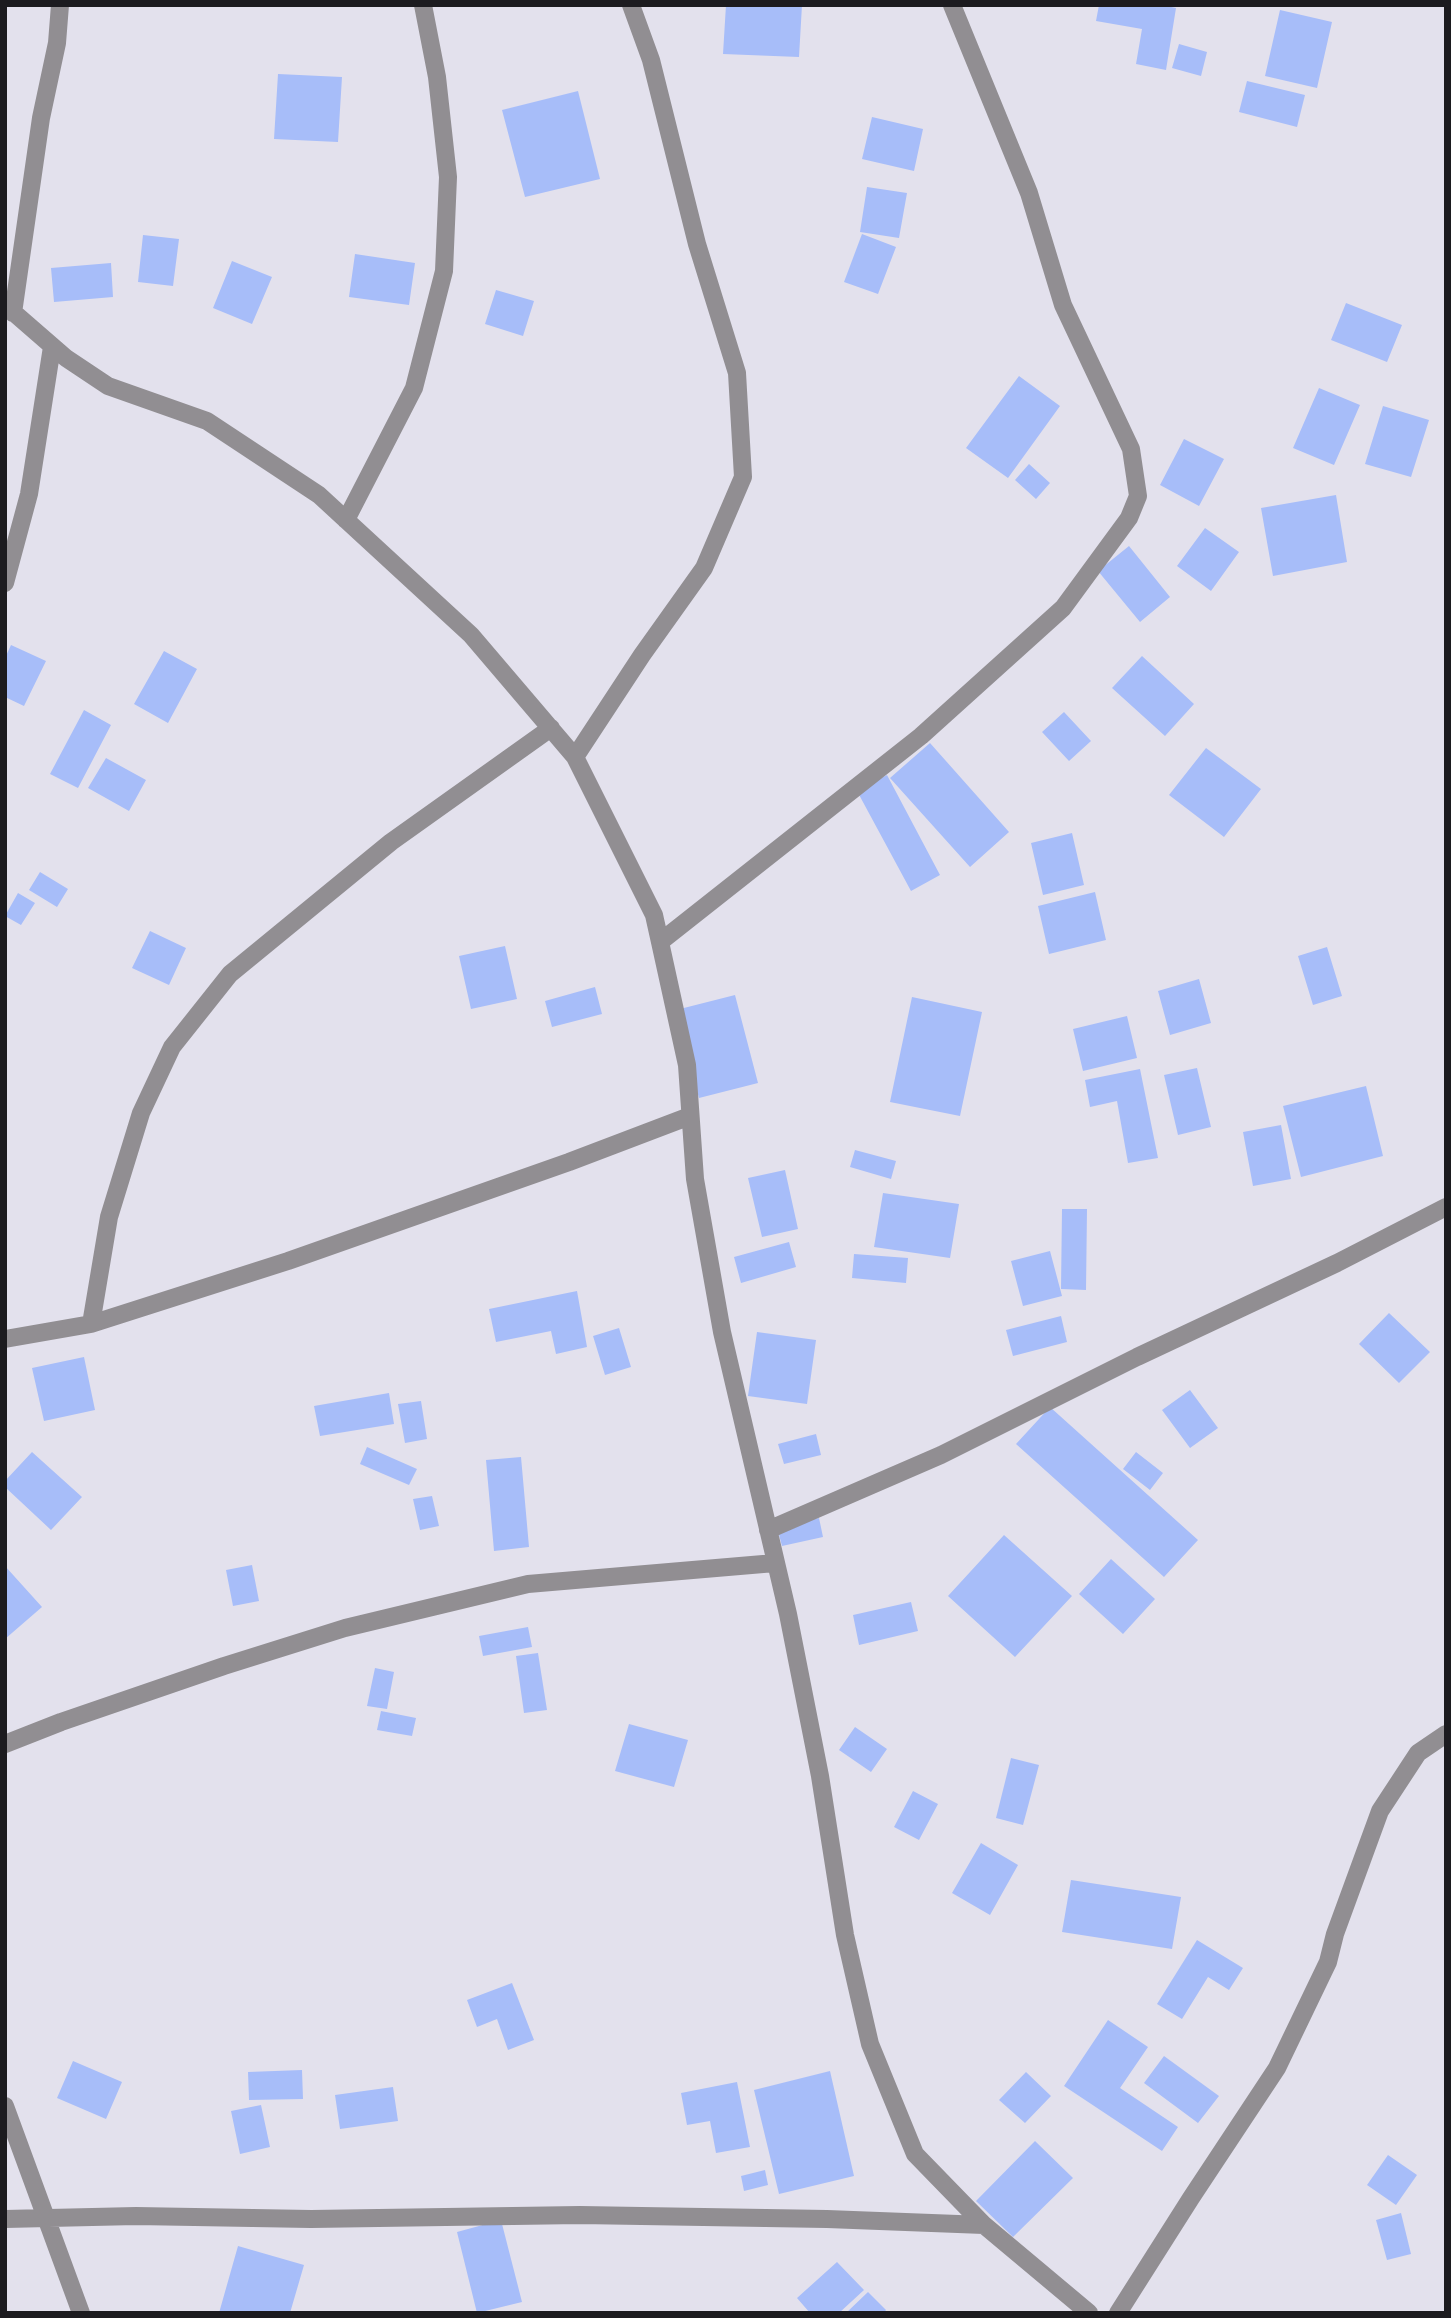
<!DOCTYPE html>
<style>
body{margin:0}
#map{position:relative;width:1451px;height:2318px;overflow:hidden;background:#e3e1ed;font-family:"Exo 2",sans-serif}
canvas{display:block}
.frame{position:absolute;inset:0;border:7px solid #1c1b1f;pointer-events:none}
</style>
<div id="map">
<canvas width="1451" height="2318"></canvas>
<div class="frame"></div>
</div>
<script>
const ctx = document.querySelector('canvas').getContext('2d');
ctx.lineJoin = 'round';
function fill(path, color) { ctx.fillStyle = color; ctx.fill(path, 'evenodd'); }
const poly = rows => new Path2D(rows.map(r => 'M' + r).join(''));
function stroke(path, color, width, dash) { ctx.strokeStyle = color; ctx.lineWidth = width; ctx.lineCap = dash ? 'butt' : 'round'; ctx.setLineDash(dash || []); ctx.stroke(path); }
const building = poly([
 [726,5,802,5,799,57,723,54],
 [1099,5,1162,5,1176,8,1166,70,1136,64,1142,29,1096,21],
 [1280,10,1332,22,1317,88,1265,76],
 [1179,44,1207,52,1201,76,1172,68],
 [278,74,342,77,338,142,274,139],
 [1247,81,1305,95,1297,127,1239,112],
 [578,91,600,179,525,197,502,110],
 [872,117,923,129,914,171,862,159],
 [867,187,907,193,899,238,860,232],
 [862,234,896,247,878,294,844,282],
 [143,235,179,239,173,286,138,282],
 [355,254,415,263,409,305,349,297],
 [232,261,272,277,252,324,213,308],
 [111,263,113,297,54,302,51,268],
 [496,290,534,301,523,336,485,324],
 [1346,303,1402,325,1387,362,1331,340],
 [1019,376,1060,406,1008,478,966,448],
 [1319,388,1360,405,1334,465,1293,448],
 [1383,406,1429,420,1411,477,1365,464],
 [1184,439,1224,459,1199,506,1160,485],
 [1029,464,1050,483,1036,499,1015,480],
 [1336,495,1347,562,1273,576,1261,508],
 [1205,528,1239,552,1211,591,1177,566],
 [1129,546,1170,597,1140,622,1098,571],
 [11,645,46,661,24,706,5,697,5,658],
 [164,651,197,669,168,723,134,704],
 [1142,656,1194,704,1165,736,1112,688],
 [84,710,111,725,78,788,50,774],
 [1064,712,1091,741,1069,761,1042,732],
 [930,743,1009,832,970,867,890,778],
 [1206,748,1261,789,1224,837,1169,795],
 [106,758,146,780,129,811,88,788],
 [887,775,940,875,911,891,857,791],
 [1072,833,1084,885,1043,895,1031,843],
 [40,872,68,889,57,907,29,890],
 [1095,892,1106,940,1049,954,1038,906],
 [18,893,35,903,21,925,5,916],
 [150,931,186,948,169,985,132,968],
 [505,946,517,999,471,1009,459,956],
 [1327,947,1342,996,1313,1005,1298,956],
 [1199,979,1211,1023,1170,1035,1158,991],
 [595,987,602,1014,552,1027,545,1001],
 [735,995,758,1083,699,1098,676,1010],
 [912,997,982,1012,960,1116,890,1102],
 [1127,1016,1137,1058,1083,1071,1073,1029],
 [1197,1068,1211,1127,1178,1135,1164,1075],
 [1140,1069,1158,1158,1128,1163,1117,1101,1090,1107,1085,1080],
 [1366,1086,1383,1156,1301,1177,1283,1106],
 [1281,1125,1291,1179,1253,1186,1243,1132],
 [855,1150,896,1161,891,1179,850,1167],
 [785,1170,798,1229,762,1237,748,1178],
 [883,1193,959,1204,950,1258,874,1247],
 [1062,1209,1087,1209,1086,1290,1061,1289],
 [789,1242,796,1267,741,1283,734,1257],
 [1050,1251,1062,1296,1023,1306,1011,1261],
 [854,1254,908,1258,906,1283,852,1278],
 [577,1291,587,1347,556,1354,551,1331,496,1342,489,1309],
 [1389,1313,1430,1352,1399,1383,1359,1344],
 [1061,1316,1067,1342,1013,1356,1006,1330],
 [619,1328,631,1367,605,1375,593,1336],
 [757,1332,816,1340,807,1404,748,1396],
 [84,1357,95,1410,44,1421,32,1368],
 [1190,1390,1218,1428,1190,1448,1162,1410],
 [389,1393,394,1424,320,1436,314,1406],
 [421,1401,427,1439,405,1443,398,1404],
 [1050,1407,1198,1540,1164,1577,1016,1444],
 [816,1434,821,1455,784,1464,778,1444],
 [367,1447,417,1469,409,1485,360,1464],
 [32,1452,82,1497,51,1530,5,1487,5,1481],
 [1136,1452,1163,1473,1150,1490,1123,1469],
 [521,1457,529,1547,494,1551,486,1460],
 [432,1496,439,1526,420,1530,413,1499],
 [819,1518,823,1537,782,1546,777,1527],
 [1004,1535,1072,1596,1015,1657,948,1596],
 [1111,1559,1155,1599,1123,1634,1079,1594],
 [252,1565,259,1601,233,1606,226,1570],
 [5,1566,42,1607,5,1639],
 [911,1602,918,1631,859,1645,853,1615],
 [528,1627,532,1647,483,1656,479,1636],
 [538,1653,547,1710,524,1713,516,1656],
 [375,1668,394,1672,387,1709,367,1706],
 [381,1711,416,1718,412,1736,377,1730],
 [629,1724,688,1740,674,1787,615,1771],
 [855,1727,887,1749,871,1772,839,1750],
 [1011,1758,1039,1765,1023,1825,996,1818],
 [913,1791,938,1804,919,1840,894,1827],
 [981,1843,1018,1865,990,1915,952,1893],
 [1071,1880,1181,1897,1172,1949,1062,1932],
 [1197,1940,1243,1968,1229,1990,1208,1977,1182,2019,1157,2004],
 [512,1983,534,2040,508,2050,497,2019,477,2027,467,2000],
 [1108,2020,1148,2047,1120,2088,1178,2127,1162,2151,1064,2086],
 [1164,2056,1219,2096,1198,2123,1144,2083],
 [73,2061,122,2082,106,2119,57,2098],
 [302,2070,303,2099,249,2100,248,2072],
 [830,2071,854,2176,779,2194,754,2090],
 [1026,2072,1051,2096,1025,2123,999,2100],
 [737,2082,750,2147,716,2153,710,2121,687,2125,681,2093],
 [393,2087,398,2121,340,2129,335,2095],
 [261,2105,270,2147,240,2154,231,2111],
 [1035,2141,1073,2178,1013,2237,976,2201],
 [1388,2155,1417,2175,1396,2205,1367,2185],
 [765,2170,768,2185,744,2191,741,2176],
 [1401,2213,1411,2254,1387,2260,1376,2220],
 [501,2220,522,2302,477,2313,457,2232],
 [238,2246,304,2265,290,2313,219,2313],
 [837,2262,864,2290,839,2313,810,2313,797,2298],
 [868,2292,886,2310,884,2313,846,2313]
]);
const street = poly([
 [5,305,66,358,108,386,207,421,319,495,471,635,575,757,654,915,660,942,687,1065,695,1179,722,1332,788,1614,820,1776,845,1935,870,2044,915,2154,984,2225,1089,2313],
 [13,313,41,118,57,43,60,5],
 [346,520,414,388,444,271,448,177,437,77,423,5],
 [5,583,29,494,52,347],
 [575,757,642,655,704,568,743,477,737,373,697,244,651,60,631,5],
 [660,942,921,736,1063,608,1129,518,1138,496,1131,449,1063,305,1029,193,952,5],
 [91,1324,109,1217,141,1113,172,1047,230,974,391,842,551,728],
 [5,1339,91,1324,288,1261,569,1162,690,1116],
 [768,1530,941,1455,1137,1357,1337,1263,1446,1207],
 [5,1744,61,1722,224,1666,345,1628,528,1584,775,1563],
 [5,2106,81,2313],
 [5,2219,136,2216,311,2219,580,2215,827,2219,984,2225],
 [1118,2313,1191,2198,1277,2068,1328,1962,1335,1934,1380,1811,1418,1753,1446,1734]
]);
fill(building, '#a7bdf9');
stroke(street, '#918e92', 18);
</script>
